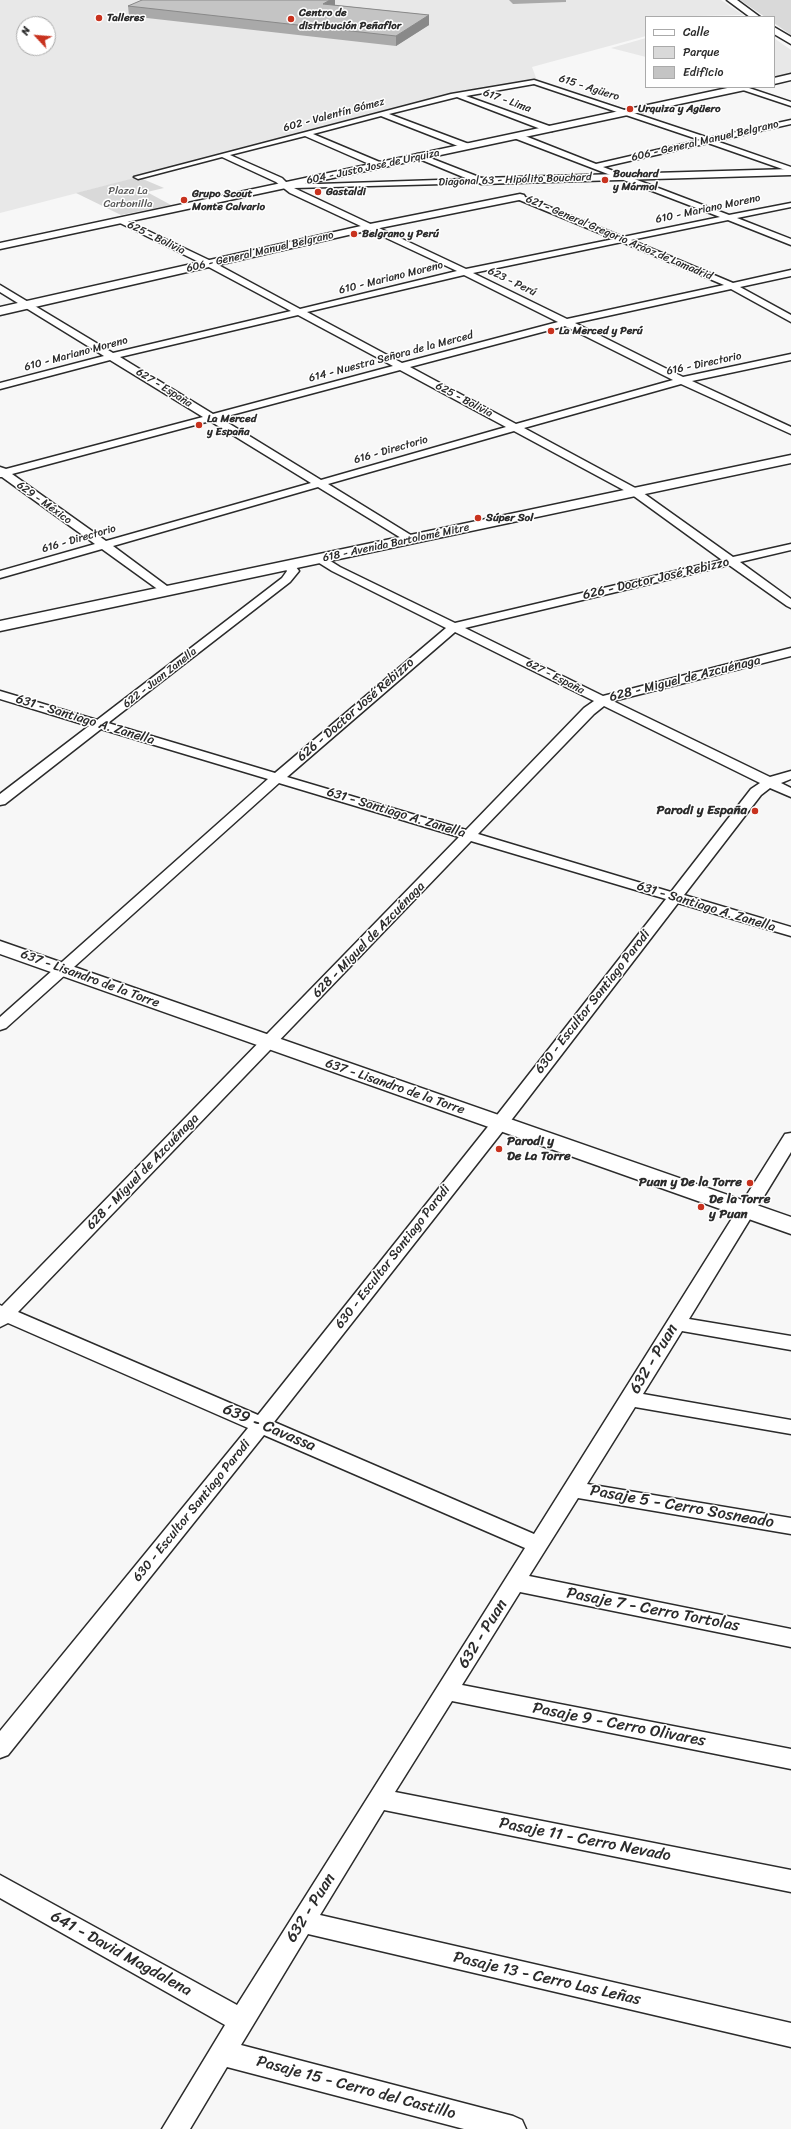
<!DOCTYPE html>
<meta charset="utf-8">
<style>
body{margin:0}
#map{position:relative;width:791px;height:2129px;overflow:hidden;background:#f7f7f7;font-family:Sriracha,sans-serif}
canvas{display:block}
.legend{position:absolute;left:645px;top:16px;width:130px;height:72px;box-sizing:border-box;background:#fff;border:1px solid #aaa;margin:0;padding:5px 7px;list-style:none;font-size:12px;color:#2b2b2b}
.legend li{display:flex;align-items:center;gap:8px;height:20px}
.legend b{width:20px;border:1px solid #aaa}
.north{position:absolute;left:16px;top:16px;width:40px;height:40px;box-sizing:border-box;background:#fff;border:1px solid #aaa;border-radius:50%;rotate:296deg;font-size:11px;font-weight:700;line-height:16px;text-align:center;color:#2b2b2b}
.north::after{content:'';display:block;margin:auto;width:14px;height:18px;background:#c8321e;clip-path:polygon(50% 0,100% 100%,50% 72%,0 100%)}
</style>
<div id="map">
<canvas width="791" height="2129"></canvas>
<ul class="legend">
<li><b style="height:5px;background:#fff"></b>Calle</li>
<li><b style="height:11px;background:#d9d9d9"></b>Parque</li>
<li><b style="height:11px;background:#c4c4c4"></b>Edificio</li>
</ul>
<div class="north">N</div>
</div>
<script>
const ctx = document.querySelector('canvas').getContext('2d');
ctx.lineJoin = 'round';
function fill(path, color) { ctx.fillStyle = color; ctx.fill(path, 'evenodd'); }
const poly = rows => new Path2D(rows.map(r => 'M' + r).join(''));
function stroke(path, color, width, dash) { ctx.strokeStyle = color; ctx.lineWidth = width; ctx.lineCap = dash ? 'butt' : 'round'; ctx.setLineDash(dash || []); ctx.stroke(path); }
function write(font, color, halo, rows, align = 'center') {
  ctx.font = font + ' Sriracha,sans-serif'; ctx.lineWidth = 3; ctx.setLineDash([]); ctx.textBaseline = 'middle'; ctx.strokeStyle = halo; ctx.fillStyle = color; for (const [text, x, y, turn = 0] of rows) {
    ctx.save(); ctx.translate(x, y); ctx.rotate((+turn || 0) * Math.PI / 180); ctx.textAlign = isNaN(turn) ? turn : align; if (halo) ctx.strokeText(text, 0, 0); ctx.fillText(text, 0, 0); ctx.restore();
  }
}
const built = poly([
 [0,0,721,0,743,15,646,17,646,36,532,67,538,83,457,95,0,213],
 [24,24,48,24,48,48,24,48],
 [646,38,646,57,611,48],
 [774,38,791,50,791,73,774,77]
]);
const green = poly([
 [740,0,791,0,791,35,774,23,774,17,765,17],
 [138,177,164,188,147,192,171,205,121,215,76,193]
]);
const street = poly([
 [534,80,709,138,791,120,791,124,716,141,791,167,791,172,708,143,603,167,729,215,791,203,791,207,737,218,791,239,791,245,728,220,631,240,733,283,791,270,791,276,740,287,791,315,791,322,731,289,575,323,683,377,791,354,791,360,692,381,791,427,791,434,681,384,524,428,639,490,733,557,791,544,791,550,740,562,791,599,791,608,787,606,729,565,465,628,603,696,791,648,791,656,613,701,770,777,791,771,791,779,781,783,791,788,791,797,770,788,761,795,684,895,791,927,791,936,678,903,506,1127,274,1422,534,1534,785,1134,791,1133,791,1152,689,1319,791,1336,791,1350,682,1331,643,1394,791,1420,791,1434,635,1407,587,1484,791,1518,791,1534,578,1498,529,1576,791,1629,791,1647,520,1592,462,1685,791,1749,791,1769,452,1701,395,1792,791,1870,791,1892,384,1810,320,1915,791,2023,791,2047,308,1934,241,2045,513,2116,522,2120,526,2129,464,2129,227,2067,190,2129,162,2129,225,2025,0,1898,0,1875,237,2005,525,1548,264,1435,8,1755,0,1758,0,1731,248,1428,8,1323,0,1327,0,1305,2,1306,459,837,279,783,6,1028,0,1030,0,1017,268,779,101,729,5,804,0,805,0,794,89,726,0,699,0,691,97,720,282,578,287,571,283,565,285,563,293,563,299,571,290,582,108,723,275,773,446,628,332,571,316,561,314,559,316,557,324,557,340,567,455,623,722,560,631,494,514,431,328,484,414,537,416,539,414,541,406,541,318,487,113,546,171,589,173,591,171,593,163,593,102,549,0,578,0,571,95,544,2,477,0,477,0,467,6,469,203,417,110,360,0,389,0,383,104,356,0,292,0,285,113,353,291,311,205,265,118,222,117,220,121,218,211,261,300,309,457,271,290,193,276,182,222,157,138,179,134,177,451,94,534,80],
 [534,84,700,140,596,164,520,134,514,134,514,138,720,217,623,237,520,195,517,195,517,199,614,239,466,269,294,188,481,183,485,181,484,179,420,154,417,154,417,158,468,179,319,184,287,183,282,178,230,155,305,136,376,167,382,167,382,163,313,134,381,116,463,148,469,148,469,144,389,114,457,97,546,131,552,131,552,127,466,96,534,84],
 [622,242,724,285,567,319,473,273,622,242],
 [464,275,558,322,402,363,307,312,464,275],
 [298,315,393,366,213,414,120,357,298,315],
 [565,326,673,380,516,424,410,367,565,326],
 [400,370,506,427,321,480,220,418,400,370],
 [210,421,311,483,106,541,12,474,210,421],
 [455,632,594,701,584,708,466,830,287,777,455,632],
 [604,706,760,783,751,789,671,892,478,834,594,714,604,706],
 [471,841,666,899,494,1119,258,1415,18,1312,471,841],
 [739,87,746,87,791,102,791,106,740,89,739,87]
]);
const secondary = poly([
 [727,0,737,0,760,17,750,17,727,0],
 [774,27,791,37,791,44,774,34,774,27],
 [791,74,791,80,774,84,774,78,791,74],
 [732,87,750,87,745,90,0,249,0,243,732,87],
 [791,169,791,175,481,184,476,181,481,178,791,169],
 [520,194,524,195,525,197,524,199,370,230,0,315,0,307,370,224,520,194],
 [791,455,791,463,0,631,0,621,791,455],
 [0,941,791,1217,791,1234,0,954,0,941]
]);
const wall = poly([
 [142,0,335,0,335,5,429,15,429,25,396,46,129,16,128,6],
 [509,0,566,0,566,2,513,4]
]);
const shadedWall = poly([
 [330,0,335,0,335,7,323,4],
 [429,15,429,25,396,46,396,36]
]);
const building = poly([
 [142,0,330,0,323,4,429,15,396,36,128,6,142,0]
]);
const markers = [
 [99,18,4,"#c8321e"],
 [291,19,4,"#c8321e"],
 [630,109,4,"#c8321e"],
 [605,180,4,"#c8321e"],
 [318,192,4,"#c8321e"],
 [184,200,4,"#c8321e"],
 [354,234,4,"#c8321e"],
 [551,331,4,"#c8321e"],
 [199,425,4,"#c8321e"],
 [478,518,4,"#c8321e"],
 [755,811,4,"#c8321e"],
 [499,1149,4,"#c8321e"],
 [750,1183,4,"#c8321e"],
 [701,1207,4,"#c8321e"]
];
const farPoinames = [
 ["Centro de",299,13],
 ["distribución Peñaflor",299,26],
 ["Talleres",107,18],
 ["Urquiza y Agüero",638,109],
 ["Bouchard",613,174],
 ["y Mármol",613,187],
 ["Gastaldi",326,192],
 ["Grupo Scout",192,194],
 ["Monte Calvario",192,207],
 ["Belgrano y Perú",362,234],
 ["La Merced y Perú",559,331],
 ["La Merced",207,419],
 ["y España",207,432],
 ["Súper Sol",486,518]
];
const farStreetnames = [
 ["615 - Agüero",589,88,18],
 ["617 - Lima",507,101,20],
 ["602 - Valentín Gómez",334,115,-15],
 ["606 - General Manuel Belgrano",705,141,-13],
 ["604 - Justo José de Urquiza",373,167,-12],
 ["Diagonal 63 - Hipólito Bouchard",515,180,-2],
 ["610 - Mariano Moreno",708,209,-12],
 ["625 - Bolivia",156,238,26],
 ["621 - General Gregorio Aráoz de Lamadrid",619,238,23],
 ["606 - General Manuel Belgrano",260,252,-13],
 ["610 - Mariano Moreno",391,278,-14],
 ["623 - Perú",512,282,26],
 ["610 - Mariano Moreno",76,354,-15],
 ["614 - Nuestra Señora de la Merced",391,357,-15],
 ["616 - Directorio",704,364,-12],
 ["627 - España",164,388,32],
 ["625 - Bolivia",464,400,28],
 ["616 - Directorio",391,450,-16],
 ["629 - México",44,503,36],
 ["616 - Directorio",79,539,-16],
 ["618 - Avenida Bartolomé Mitre",396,543,-12],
 ["627 - España",555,677,27],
 ["622 - Juan Zanella",160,678,-38]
];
const farParknames = [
 ["Plaza La",128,191],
 ["Carbonilla",128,204]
];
const streetNames = [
 ["626 - Doctor José Rebizzo",656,579,-13],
 ["628 - Miguel de Azcuénaga",685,679,-14],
 ["626 - Doctor José Rebizzo",356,710,-41],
 ["631 - Santiago A. Zanella",85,720,17],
 ["631 - Santiago A. Zanella",396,813,17],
 ["631 - Santiago A. Zanella",706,907,17],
 ["628 - Miguel de Azcuénaga",369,940,-46],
 ["637 - Lisandro de la Torre",90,979,20],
 ["630 - Escultor Santiago Parodi",593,1002,-52],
 ["637 - Lisandro de la Torre",395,1087,19],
 ["628 - Miguel de Azcuénaga",143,1172,-46],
 ["630 - Escultor Santiago Parodi",393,1257,-52],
 ["630 - Escultor Santiago Parodi",192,1511,-51]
];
const poiNames = [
 ["Parodi y España",747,811],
 ["Parodi y",507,1142,"left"],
 ["De La Torre",507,1157,"left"],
 ["Puan y De la Torre",742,1183],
 ["De la Torre",709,1200,"left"],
 ["y Puan",709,1215,"left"]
];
const nearStreetnames = [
 ["632 - Puan",654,1359,-59],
 ["639 - Cavassa",269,1428,23],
 ["Pasaje 5 - Cerro Sosneado",682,1507,10],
 ["Pasaje 7 - Cerro Tortolas",653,1610,11],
 ["632 - Puan",483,1634,-58],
 ["Pasaje 9 - Cerro Olivares",619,1725,11],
 ["Pasaje 11 - Cerro Nevado",585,1840,11],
 ["632 - Puan",311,1908,-58],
 ["641 - David Magdalena",121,1954,29],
 ["Pasaje 13 - Cerro Las Leñas",547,1979,13],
 ["Pasaje 15 - Cerro del Castillo",356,2088,15]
];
fill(built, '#e8e8e8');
fill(green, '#d9d9d9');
stroke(street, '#2b2b2b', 3);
stroke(secondary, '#2b2b2b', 3);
fill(street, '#fff');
fill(secondary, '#fff');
fill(wall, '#a9a9a9');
fill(shadedWall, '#898989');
fill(building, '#c4c4c4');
stroke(building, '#898989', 1);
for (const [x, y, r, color] of markers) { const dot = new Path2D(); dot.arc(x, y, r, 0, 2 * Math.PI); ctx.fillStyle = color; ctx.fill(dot); stroke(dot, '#fff', 1.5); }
write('bold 11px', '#2b2b2b', '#fff', farPoinames, 'left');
write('11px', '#2b2b2b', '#fff', farStreetnames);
write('11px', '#565656', '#fff', farParknames);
write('13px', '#2b2b2b', '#fff', streetNames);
write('bold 13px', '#2b2b2b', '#fff', poiNames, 'right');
write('16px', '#2b2b2b', '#fff', nearStreetnames);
</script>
